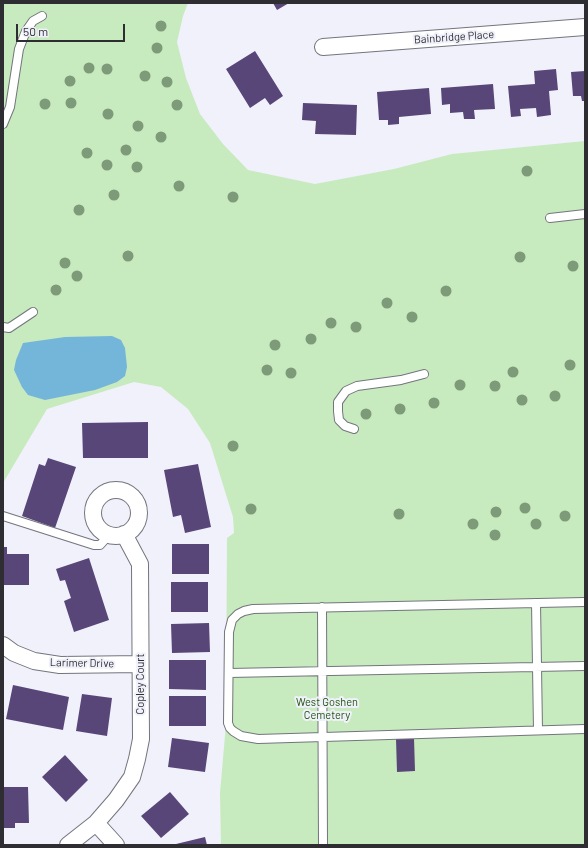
<!DOCTYPE html>
<style>
body{margin:0}
#map{position:relative;width:588px;height:848px;overflow:hidden;background:#f0f1fb;font-family:Barlow,sans-serif}
canvas{display:block}
.frame{position:absolute;inset:0;border:4px solid #2e2e32;pointer-events:none}
.scale{position:absolute;left:16px;top:24px;width:109px;height:18px;box-sizing:border-box;border:2px solid #2e2e32;border-top:0;padding-left:5px;font-size:12px;line-height:14px;white-space:nowrap;color:#2e2e32;-webkit-text-stroke:3px #f0f1fb;paint-order:stroke}
</style>
<div id="map">
<canvas width="588" height="848"></canvas>
<div class="frame"></div>
<div class="scale">50 m</div>
</div>
<script>
const ctx = document.querySelector('canvas').getContext('2d');
ctx.lineJoin = 'round';
function fill(path, color) { ctx.fillStyle = color; ctx.fill(path, 'evenodd'); }
const poly = rows => new Path2D(rows.map(r => 'M' + r).join(''));
function stroke(path, color, width, dash) { ctx.strokeStyle = color; ctx.lineWidth = width; ctx.lineCap = dash ? 'butt' : 'round'; ctx.setLineDash(dash || []); ctx.stroke(path); }
function write(font, color, halo, rows, align = 'center') {
  ctx.font = font + ' Barlow,sans-serif'; ctx.lineWidth = 4; ctx.setLineDash([]); ctx.textBaseline = 'middle'; ctx.strokeStyle = halo; ctx.fillStyle = color; for (const [text, x, y, turn = 0] of rows) {
    ctx.save(); ctx.translate(x, y); ctx.rotate((+turn || 0) * Math.PI / 180); ctx.textAlign = isNaN(turn) ? turn : align; if (halo) ctx.strokeText(text, 0, 0); ctx.fillText(text, 0, 0); ctx.restore();
  }
}
const green = poly([
 [3,3,188,3,183,16,177,42,186,78,200,114,223,144,248,170,315,184,394,169,452,154,585,141,585,845,221,845,220,793,226,724,227,538,234,533,233,517,210,443,188,409,161,387,134,382,47,409,3,483]
]);
const water = poly([
 [112,336,121,340,125,348,127,367,125,376,117,382,95,390,45,400,28,395,22,387,14,370,16,360,23,343,65,337]
]);
const building = poly([
 [273,3,289,3,277,10],
 [255,51,283,96,270,105,265,98,250,108,226,69],
 [556,69,558,90,549,91,551,115,537,117,536,108,520,109,521,116,511,117,508,86,535,84,534,71],
 [585,71,585,101,582,101,581,96,573,96,571,72],
 [493,84,495,109,474,110,475,119,464,119,463,112,450,113,450,104,442,105,441,88],
 [429,88,431,114,399,117,399,124,388,125,388,120,379,120,377,92],
 [303,103,357,105,356,135,315,134,316,121,302,120],
 [148,422,148,458,83,458,82,423],
 [48,458,76,467,55,528,22,516,39,464,45,466],
 [198,464,211,527,185,533,181,515,173,517,164,470],
 [172,544,209,544,209,574,172,574],
 [3,547,7,547,7,554,29,554,29,585,3,585],
 [89,558,109,620,74,632,64,601,71,598,65,580,60,581,56,569],
 [171,582,208,582,208,612,171,612],
 [209,623,210,652,172,653,171,624],
 [169,660,206,660,206,690,169,689],
 [13,685,69,697,63,730,6,719],
 [82,694,112,698,107,736,76,731],
 [169,696,206,696,206,726,169,726],
 [172,738,209,743,205,772,168,767],
 [414,738,415,771,397,772,396,739],
 [65,755,88,780,66,802,42,777],
 [3,787,28,787,29,823,15,823,15,828,3,828],
 [170,792,189,814,161,838,141,816],
 [205,837,207,845,176,845,176,844]
]);
const service = poly([
 [3,124,10,107,19,49,26,31,33,21,42,16],
 [550,218,585,214],
 [3,327,9,328,33,312],
 [354,429,345,426,339,420,338,411,338,402,346,391,357,386,401,380,424,374],
 [3,516,94,545,100,545,109,535],
 [585,602,253,609,244,611,238,614,232,620,229,632,228,723,230,728,233,731,241,736,258,739,585,729],
 [536,603,538,730],
 [322,607,323,845],
 [229,673,585,666]
]);
const minor = poly([
 [323,47,585,27],
 '93 513a23 23 0 1 1 46 0a23 23 0 1 1-46 0Z',
 [3,645,14,653,34,661,60,665,140,664],
 [96,823,116,845],
 [68,845,96,823,116,800,132,777,137,759,141,739,140,564,124,534]
]);
const trees = [
 [161,26],
 [157,48],
 [89,68],
 [107,69],
 [145,76],
 [70,81],
 [167,82],
 [71,103],
 [45,104],
 [177,105],
 [108,114],
 [138,126],
 [161,137],
 [126,150],
 [87,153],
 [107,165],
 [137,167],
 [527,171],
 [179,186],
 [114,195],
 [233,197],
 [79,210],
 [128,256],
 [520,257],
 [65,263],
 [573,266],
 [77,276],
 [56,290],
 [446,291],
 [387,303],
 [412,317],
 [331,323],
 [356,327],
 [311,339],
 [275,345],
 [570,365],
 [267,370],
 [513,372],
 [291,373],
 [460,385],
 [495,386],
 [555,396],
 [522,400],
 [434,403],
 [400,409],
 [366,414],
 [233,446],
 [525,508],
 [251,509],
 [496,512],
 [399,514],
 [565,516],
 [473,524],
 [536,524],
 [495,535]
];
const streetNames = [
 ["Bainbridge Place",454,37,-4],
 ["Larimer Drive",82,663,1],
 ["Copley Court",140,684,-90]
];
const parkNames = [
 ["West Goshen",327,702],
 ["Cemetery",327,715]
];
fill(green, '#c8eabf');
fill(water, '#74b5da');
fill(building, '#594679');
stroke(service, '#73757d', 10);
stroke(minor, '#73757d', 18);
stroke(service, '#fff', 8);
stroke(minor, '#fff', 16);
ctx.fillStyle = '#7d9b78';
for (const [x, y] of trees) { ctx.beginPath(); ctx.arc(x, y, 5.5, 0, 2 * Math.PI); ctx.fill(); }
write('11px', '#2e2e32', '#f0f1fb', streetNames);
write('11px', '#1f540c', '#f0f1fb', parkNames);
</script>
